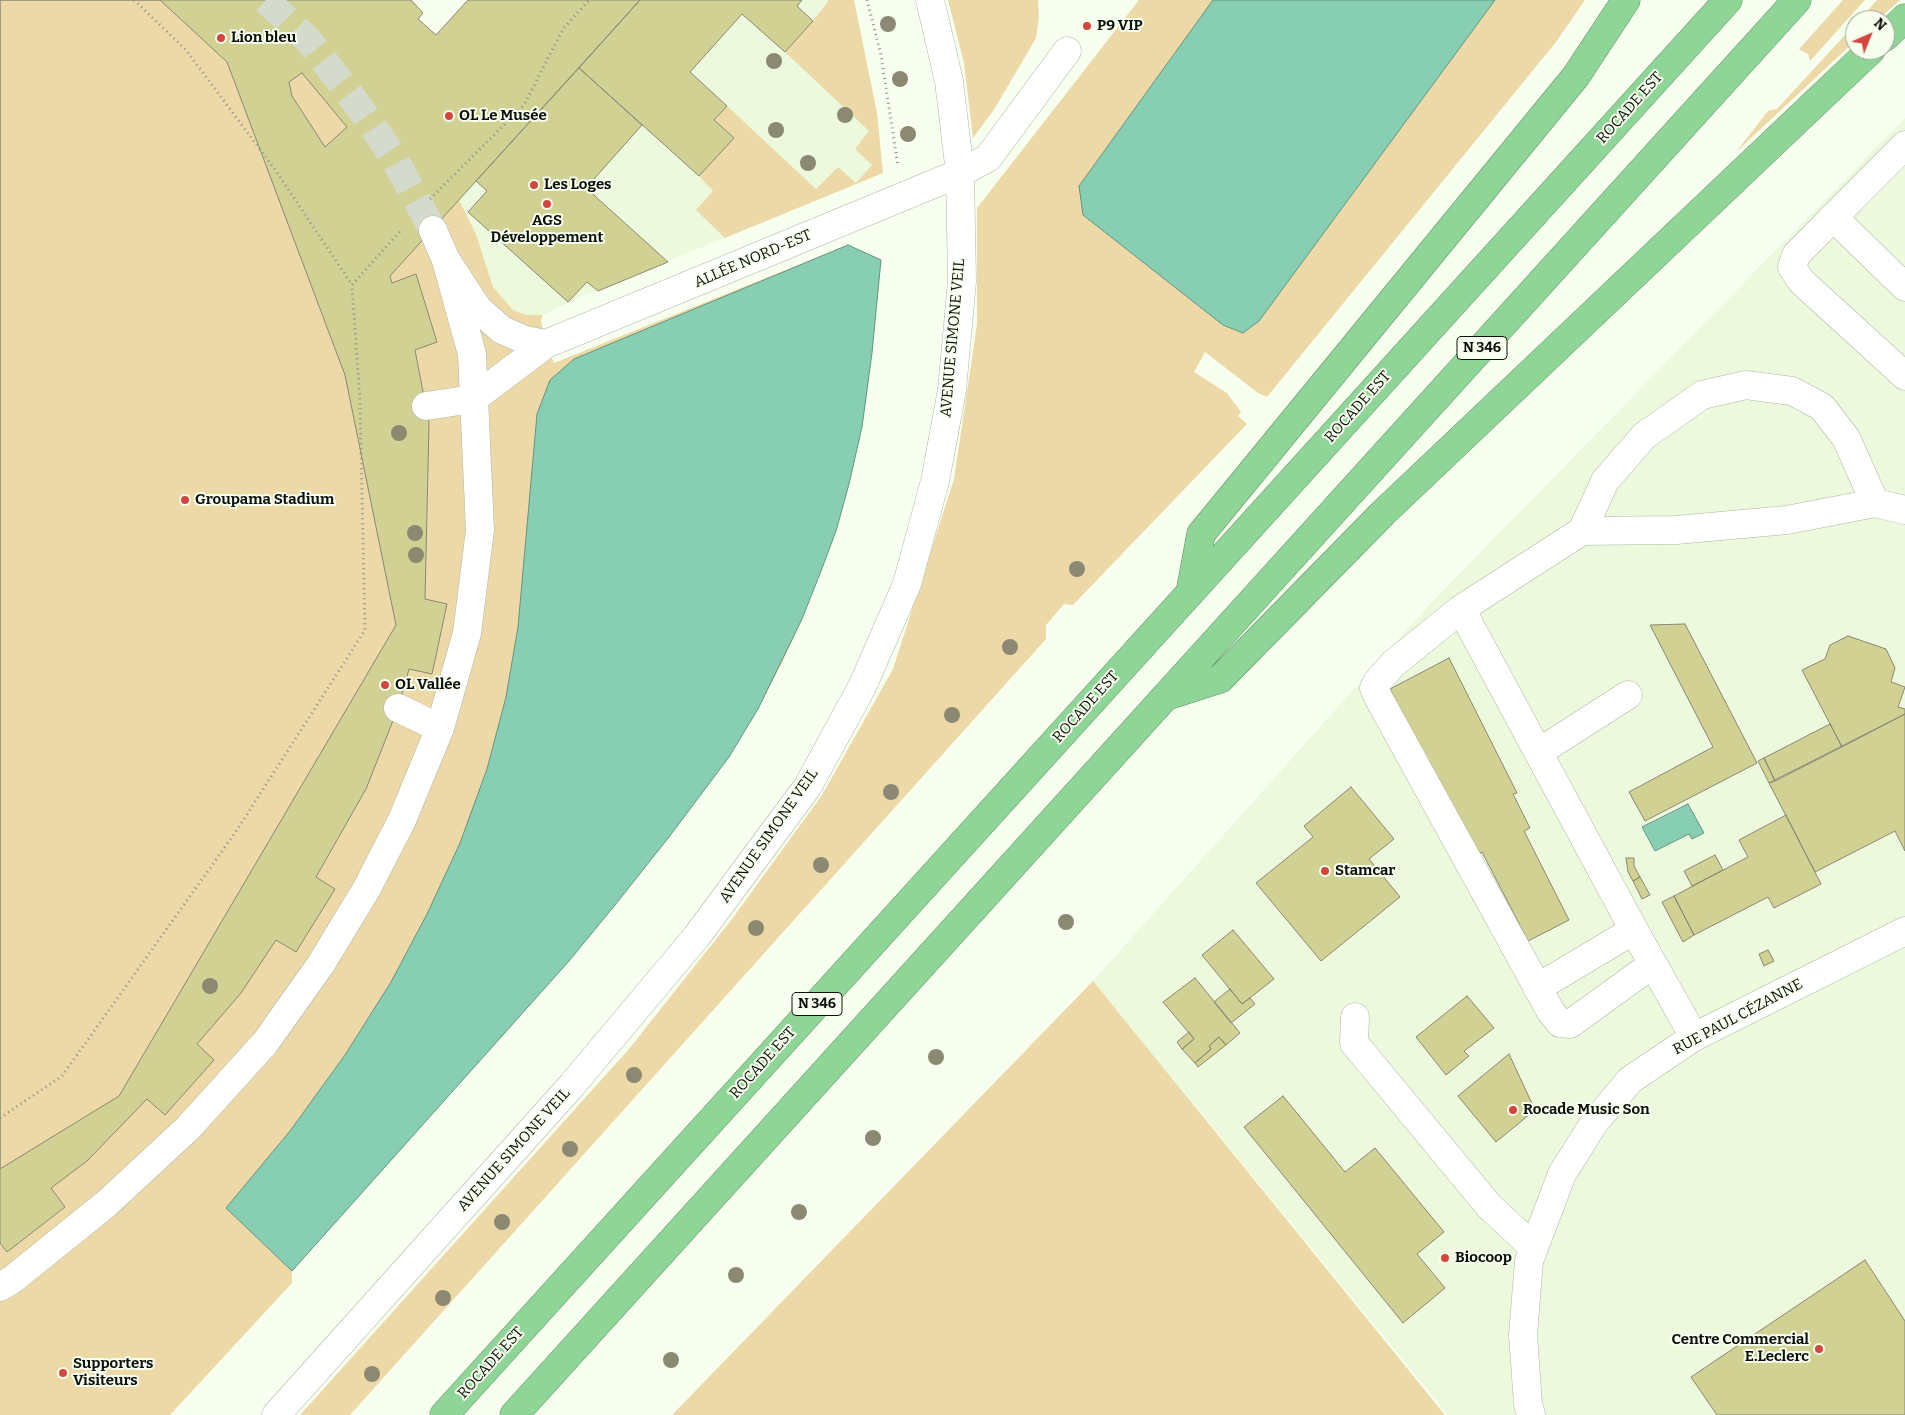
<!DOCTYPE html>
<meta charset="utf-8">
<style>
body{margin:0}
#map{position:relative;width:1905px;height:1415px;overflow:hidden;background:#f7ffee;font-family:Bitter,serif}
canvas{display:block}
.north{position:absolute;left:1845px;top:10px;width:50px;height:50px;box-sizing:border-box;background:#f7ffee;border:1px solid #999f93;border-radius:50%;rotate:44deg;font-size:14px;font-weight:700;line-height:20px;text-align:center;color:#0d100a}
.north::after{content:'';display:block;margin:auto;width:18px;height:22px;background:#d3453e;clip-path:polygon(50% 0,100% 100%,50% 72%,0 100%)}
</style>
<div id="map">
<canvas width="1905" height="1415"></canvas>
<div class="north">N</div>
</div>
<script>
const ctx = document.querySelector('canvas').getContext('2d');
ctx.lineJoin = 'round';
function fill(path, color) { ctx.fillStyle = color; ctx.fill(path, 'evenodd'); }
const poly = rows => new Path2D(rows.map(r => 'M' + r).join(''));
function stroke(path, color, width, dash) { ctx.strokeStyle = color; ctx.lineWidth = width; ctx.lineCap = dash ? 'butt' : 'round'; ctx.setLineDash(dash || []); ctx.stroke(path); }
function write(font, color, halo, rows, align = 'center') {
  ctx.font = font + ' Bitter,serif'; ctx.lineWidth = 4; ctx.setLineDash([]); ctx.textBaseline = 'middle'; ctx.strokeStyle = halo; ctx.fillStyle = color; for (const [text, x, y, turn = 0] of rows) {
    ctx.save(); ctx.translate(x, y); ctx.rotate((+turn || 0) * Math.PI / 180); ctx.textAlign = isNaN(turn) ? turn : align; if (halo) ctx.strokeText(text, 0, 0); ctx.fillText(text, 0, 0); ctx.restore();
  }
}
const built = poly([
 [640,0,854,0,877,113,883,173,568,302,543,315,526,315,513,310,493,287,476,234,459,200],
 [1905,118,1905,1415,1448,1415,1093,981,1429,605]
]);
const green = poly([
 [0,0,411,0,423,13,418,19,513,140,459,200,476,234,493,287,513,310,526,315,543,315,541,321,546,344,554,363,848,245,881,260,872,353,862,427,849,484,836,531,802,619,783,661,758,709,729,757,669,837,569,961,292,1271,292,1283,170,1415,0,1415],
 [829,0,854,0,877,113,883,173,725,238,696,210,713,191,699,176,733,138,714,120,727,106,816,189,838,167,856,183,872,165,855,149,869,131,785,52,813,21],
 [948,0,1038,0,1039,16,1036,38,995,108,973,138,964,63],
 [1139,0,1585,0,1556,42,1267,397,1258,393,1205,352,1194,372,1227,393,1241,412,1238,416,1247,424,1073,605,1064,604,1046,625,1046,639,350,1415,300,1415,629,1049,732,919,822,795,893,669,954,479,977,324,977,208],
 [1843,0,1865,0,1810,61,1808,54,1799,49],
 [1877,0,1900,0,1878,20,1859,20],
 [1855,24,1855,41,1736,152,1768,111,1777,109],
 [1093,981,1445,1415,672,1415]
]);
const water = poly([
 [1213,0,1495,0,1259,321,1243,333,1223,325,1083,215,1079,186,1213,0],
 [848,245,881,260,872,353,862,427,849,484,836,531,821,571,802,619,758,709,729,757,669,837,615,905,569,961,292,1271,226,1208,290,1131,345,1055,391,982,427,914,460,843,487,769,506,697,518,627,537,414,550,380,574,359,848,245],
 [1688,804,1704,833,1692,839,1689,834,1655,851,1642,827,1688,804]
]);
const building = poly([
 [0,0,160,0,227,62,345,375,396,625,119,1096,0,1169,0,0],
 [0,0,411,0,423,13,418,19,436,35,468,0,640,0,390,276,392,283,416,274,437,342,415,350,429,423,425,599,447,604,432,674,409,669,398,708,366,789,316,877,335,889,296,952,276,940,241,993,197,1044,214,1060,165,1115,147,1099,87,1161,51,1188,65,1207,7,1252,0,1243,0,0],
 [640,0,802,0,797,6,813,21,785,52,742,14,690,72,727,106,714,120,734,138,699,176,579,68,640,0],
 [579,68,642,125,586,188,668,262,598,291,587,282,568,302,468,212,487,191,476,181,579,68],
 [302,73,347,127,325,147,292,96,289,82,302,73],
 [1685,624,1757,763,1645,821,1629,792,1713,747,1650,625,1685,624],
 [1848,636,1886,649,1895,668,1891,682,1905,687,1898,707,1905,709,1905,714,1842,747,1802,670,1825,659,1830,645,1848,636],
 [1449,658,1517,793,1513,794,1530,828,1524,831,1569,920,1528,941,1482,852,1476,856,1390,689,1449,658],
 [1905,714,1905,851,1895,831,1815,872,1769,783,1905,714],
 [1830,724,1842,747,1775,781,1764,758,1830,724],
 [1764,758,1775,781,1769,783,1758,761,1764,758],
 [1351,787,1394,839,1369,859,1400,897,1321,961,1256,883,1313,837,1304,826,1351,787],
 [1786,815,1821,884,1774,908,1768,897,1694,935,1674,896,1748,857,1739,840,1786,815],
 [1715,855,1723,870,1692,886,1684,871,1715,855],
 [1626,858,1634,858,1634,866,1640,877,1633,881,1628,872,1626,858],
 [1640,877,1650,895,1642,899,1633,881,1640,877],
 [1674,896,1694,935,1683,942,1662,902,1674,896],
 [1233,930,1274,979,1242,1004,1202,955,1233,930],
 [1768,950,1774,961,1764,966,1759,954,1768,950],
 [1195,978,1240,1033,1226,1045,1219,1037,1209,1046,1211,1049,1195,1063,1182,1049,1194,1039,1163,1002,1195,978],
 [1230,989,1242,1004,1250,998,1255,1004,1231,1023,1214,1002,1230,989],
 [1467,996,1494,1028,1464,1051,1469,1056,1446,1075,1416,1037,1467,996],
 [1189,1032,1194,1039,1182,1049,1177,1042,1189,1032],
 [1219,1037,1226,1045,1198,1067,1195,1063,1211,1049,1209,1046,1219,1037],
 [1509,1054,1535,1110,1496,1142,1458,1096,1509,1054],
 [1283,1096,1345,1172,1375,1148,1444,1232,1417,1254,1445,1288,1403,1323,1244,1127,1283,1096],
 [1865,1260,1905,1321,1905,1415,1717,1415,1691,1377,1865,1260]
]);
const minorTunnel = poly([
 [266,0,309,41,360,108,394,158,433,230]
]);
const path = poly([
 [134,0,186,50,276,171,352,285],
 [867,0,881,55,898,166],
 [430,199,524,105,563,29,589,0],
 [0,1118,62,1076,235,833,365,630,360,402,352,285,402,229]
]);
const minor = poly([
 [1905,145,1796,255,1792,267,1801,281,1905,376],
 [1833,217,1905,287],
 [433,230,446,260,478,309,502,330,525,340,546,344],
 [426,406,473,399,546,344,960,173,988,158,1067,51],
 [1582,531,1676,530,1787,520,1875,503],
 [1461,609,1634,930,1694,1037],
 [398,708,440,728],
 [1539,752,1628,695],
 [1653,964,1570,1024,1560,1023,1551,1012,1378,697,1374,688,1378,681,1393,664,1461,609,1582,531,1605,481,1644,436,1702,395,1746,385,1792,391,1822,407,1846,438,1875,503,1905,510],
 [1537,988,1634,930],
 [1355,1017,1354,1043,1489,1206,1534,1248],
 [0,1287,13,1279,106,1204,188,1128,265,1043,321,964,367,888,402,820,440,728,467,633,480,530,472,354,446,260],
 [276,1415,572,1085,697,936,808,786,862,687,907,584,935,481,952,390,962,281,960,173,949,81,930,0],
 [1531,1415,1528,1404,1523,1335,1529,1261,1562,1174,1594,1123,1630,1080,1694,1037,1905,931]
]);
const highway = poly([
 [1885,37,1905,18],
 [1190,593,1201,534,1576,76,1626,0],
 [1167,696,1220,679,1383,513,1871,50],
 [444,1415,1728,0],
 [514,1415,1797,0]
]);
const trees = [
 [888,24],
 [774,61],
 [900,79],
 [845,115],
 [776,130],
 [908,134],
 [808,163],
 [399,433],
 [415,533],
 [416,555],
 [1077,569],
 [1010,647],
 [952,715],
 [891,792],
 [821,865],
 [1066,922],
 [756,928],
 [210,986],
 [936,1057],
 [634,1075],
 [873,1138],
 [570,1149],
 [799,1212],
 [502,1222],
 [736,1275],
 [443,1298],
 [671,1360],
 [372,1374]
];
const markers = [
 [1087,26,5,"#d3453e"],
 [221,38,5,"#d3453e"],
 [449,116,5,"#d3453e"],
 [534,185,5,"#d3453e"],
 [547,204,5,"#d3453e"],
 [185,500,5,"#d3453e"],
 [385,685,5,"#d3453e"],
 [1325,871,5,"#d3453e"],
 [1513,1110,5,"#d3453e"],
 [1445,1258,5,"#d3453e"],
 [1819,1349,5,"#d3453e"],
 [63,1373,5,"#d3453e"]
];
const shields = [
 [1482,348,50],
 [817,1004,50]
];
const shieldNames = [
 ["N 346",1482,348],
 ["N 346",817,1004]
];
const poiNames = [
 ["P9 VIP",1097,26],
 ["Lion bleu",231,38],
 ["OL Le Musée",459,116],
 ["Les Loges",544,185],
 ["AGS",547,221,"center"],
 ["Développement",547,238,"center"],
 ["Groupama Stadium",195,500],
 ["OL Vallée",395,685],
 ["Stamcar",1335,871],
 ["Rocade Music Son",1523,1110],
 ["Biocoop",1455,1258],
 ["Centre Commercial",1809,1340,"right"],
 ["E.Leclerc",1809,1357,"right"],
 ["Supporters",73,1364],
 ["Visiteurs",73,1381]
];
const streetNames = [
 ["ROCADE EST",1630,108,-48],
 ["ALLÉE NORD-EST",753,259,-23],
 ["AVENUE SIMONE VEIL",953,338,-85],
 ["ROCADE EST",1358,407,-48],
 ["ROCADE EST",1086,707,-48],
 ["AVENUE SIMONE VEIL",769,836,-55],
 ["RUE PAUL CÉZANNE",1738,1017,-28],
 ["ROCADE EST",763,1063,-48],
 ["AVENUE SIMONE VEIL",514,1150,-48],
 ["ROCADE EST",491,1363,-48]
];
fill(built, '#ecf9dd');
fill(green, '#edd9a8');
fill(water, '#88ceb3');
stroke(water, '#639580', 1);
fill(building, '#d1d193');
stroke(building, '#898975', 1);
stroke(minorTunnel, '#d4dbcc', 28, [28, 14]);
stroke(minor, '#adb6a2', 29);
stroke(highway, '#629066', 29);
stroke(path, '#8c9286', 3, [1, 4]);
stroke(minor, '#fff', 28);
stroke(highway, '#8fd598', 28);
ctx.fillStyle = '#8b8972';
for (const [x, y] of trees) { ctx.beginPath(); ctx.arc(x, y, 8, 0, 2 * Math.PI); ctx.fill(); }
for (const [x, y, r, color] of markers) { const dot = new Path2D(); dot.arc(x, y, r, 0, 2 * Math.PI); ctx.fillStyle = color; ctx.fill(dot); stroke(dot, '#f7ffee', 2); }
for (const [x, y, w] of shields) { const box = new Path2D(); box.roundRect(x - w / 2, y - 11.5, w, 23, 4); ctx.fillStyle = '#f7ffee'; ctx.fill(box); stroke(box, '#0d100a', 1); }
write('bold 14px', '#0d100a', null, shieldNames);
write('bold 15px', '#0d100a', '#f7ffee', poiNames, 'left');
write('15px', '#0d100a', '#f7ffee', streetNames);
</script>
